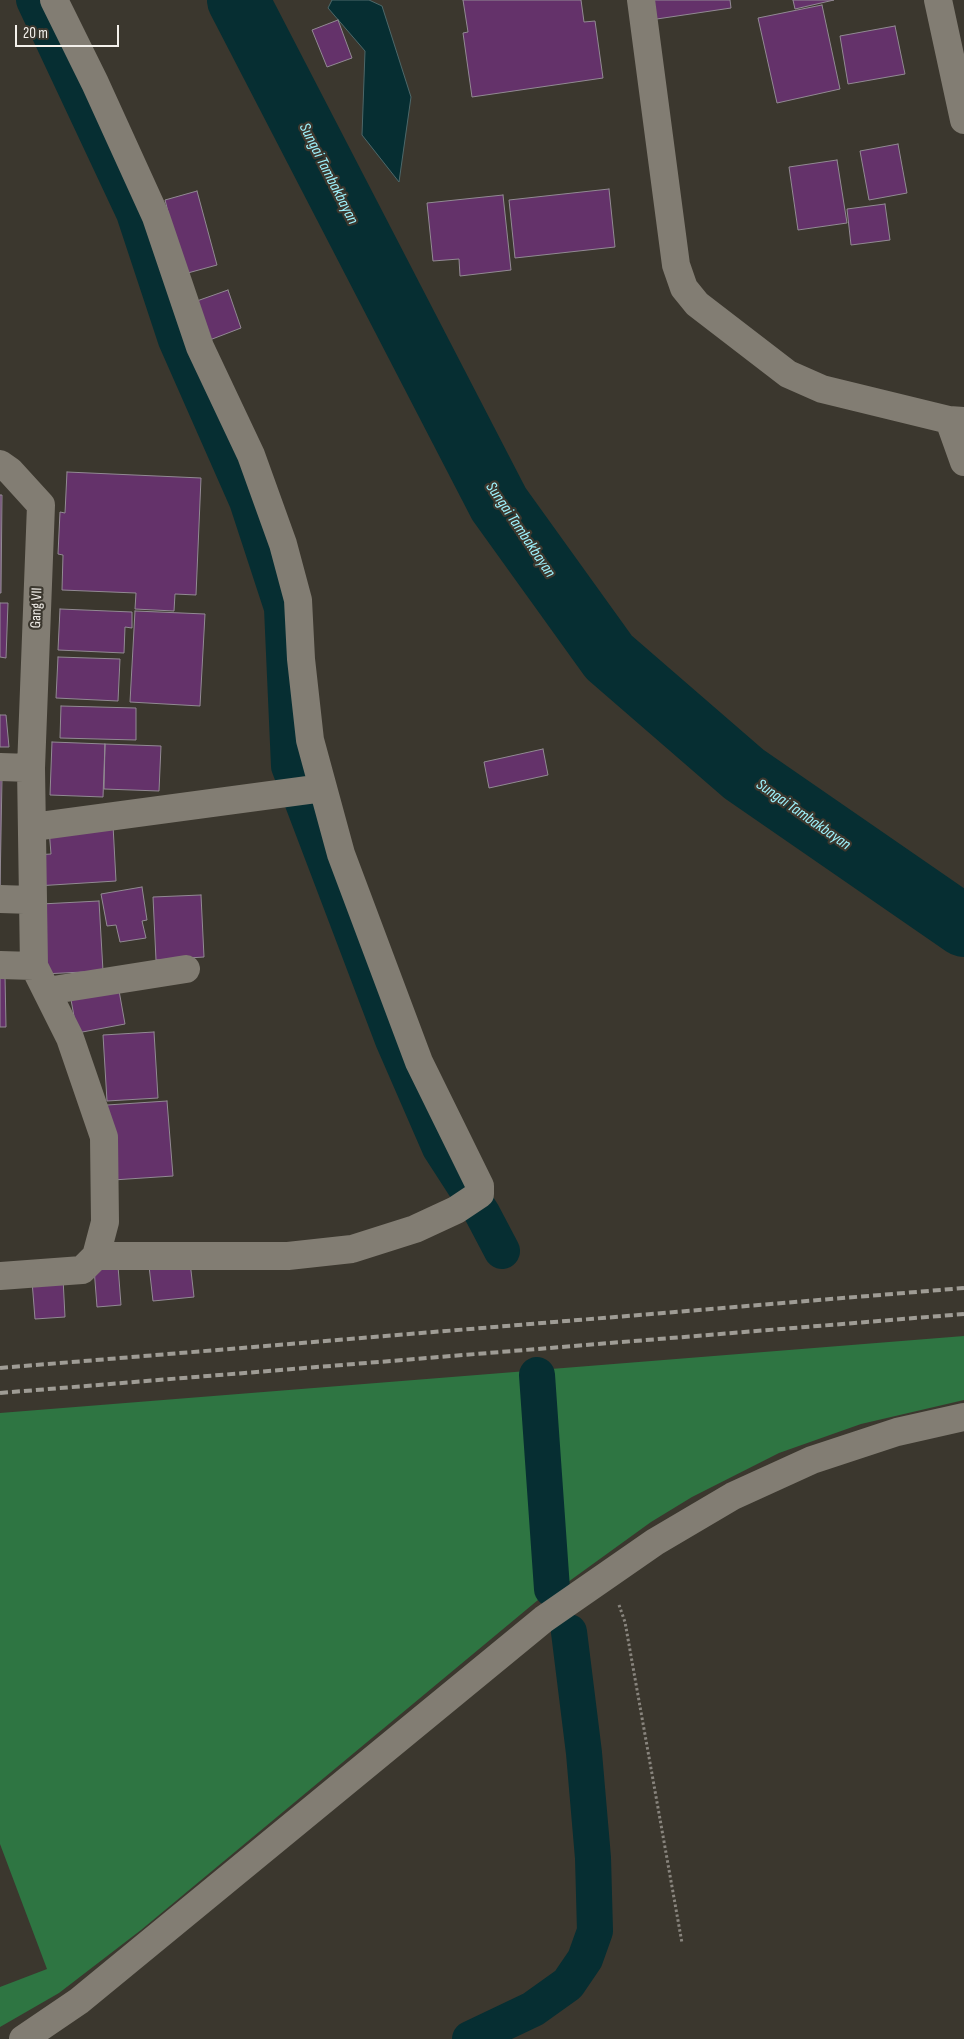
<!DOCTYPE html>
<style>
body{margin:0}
#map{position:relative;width:964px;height:2039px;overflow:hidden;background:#3b372e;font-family:"Sofia Sans Condensed",sans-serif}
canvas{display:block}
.scale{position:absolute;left:15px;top:25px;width:104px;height:22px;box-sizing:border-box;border:2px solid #f4f1ec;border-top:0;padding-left:6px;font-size:15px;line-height:18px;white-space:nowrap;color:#f4f1ec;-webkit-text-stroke:4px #3b372e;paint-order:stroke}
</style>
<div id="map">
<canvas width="964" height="2039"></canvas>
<div class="scale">20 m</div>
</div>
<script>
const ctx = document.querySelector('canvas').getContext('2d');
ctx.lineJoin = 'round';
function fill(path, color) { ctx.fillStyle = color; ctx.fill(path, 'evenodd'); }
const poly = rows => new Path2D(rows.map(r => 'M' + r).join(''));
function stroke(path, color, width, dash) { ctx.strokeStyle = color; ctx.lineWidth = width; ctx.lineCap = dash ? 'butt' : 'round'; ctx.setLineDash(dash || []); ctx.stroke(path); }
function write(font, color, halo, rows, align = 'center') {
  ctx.font = font + ' "Sofia Sans Condensed",sans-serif'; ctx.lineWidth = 4.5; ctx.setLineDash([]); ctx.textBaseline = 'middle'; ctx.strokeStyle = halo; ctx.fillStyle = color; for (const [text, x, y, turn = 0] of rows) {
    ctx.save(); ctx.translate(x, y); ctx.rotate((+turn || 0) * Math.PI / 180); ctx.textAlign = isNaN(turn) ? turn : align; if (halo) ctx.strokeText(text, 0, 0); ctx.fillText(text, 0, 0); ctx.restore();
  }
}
const forest = poly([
 [964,1336,964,1400,861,1424,779,1453,692,1497,651,1522,568,1582,551,1369],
 [527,1371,544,1595,141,1930,59,1993,0,2027,0,1987,47,1969,0,1844,0,1413]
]);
const water = poly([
 [332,0,369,0,382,6,411,97,399,182,362,135,365,51,328,8,332,0]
]);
const canal = poly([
 [34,0,134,213,176,340,247,501,282,608,289,766,393,1040,440,1148,482,1213,502,1251],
 [537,1375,552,1589],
 [470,2039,533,2009,568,1984,585,1959,595,1931,593,1858,584,1753,569,1632]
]);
const river = poly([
 [238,0,499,504,609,657,744,774,964,926]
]);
const building = poly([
 [463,0,581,0,584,22,595,21,603,78,472,97,463,33,468,32,463,0],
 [647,0,730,0,731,8,650,20,647,0],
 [793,0,834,0,795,9,793,0],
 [822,5,840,89,777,103,758,18,822,5],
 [338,20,352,58,327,67,312,30,338,20],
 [895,26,905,74,848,84,840,36,895,26],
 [898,144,907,193,869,200,860,151,898,144],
 [837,160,847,223,798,230,789,167,837,160],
 [609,189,615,247,515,258,509,200,609,189],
 [197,191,217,265,184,274,165,200,197,191],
 [503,195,511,270,460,276,459,259,433,261,427,203,503,195],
 [885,204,890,240,851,245,847,209,885,204],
 [228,290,241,328,207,341,194,302,228,290],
 [67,472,201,478,196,595,175,594,174,611,135,609,136,593,62,590,63,555,58,554,60,512,65,513,67,472],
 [0,495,2,495,1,593,0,593,0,495],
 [0,603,8,603,6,658,0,657,0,603],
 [60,609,132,612,132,628,125,627,124,653,58,650,60,609],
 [135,611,205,614,200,706,130,702,135,611],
 [58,657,120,659,118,701,56,698,58,657],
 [61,706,136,708,136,740,60,738,61,706],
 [0,715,6,715,9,747,0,747,0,715],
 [52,742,105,744,103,797,50,795,52,742],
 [105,744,161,746,159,791,104,789,105,744],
 [543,749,548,775,489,788,484,762,543,749],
 [0,778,2,778,0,889,0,778],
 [113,825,116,881,36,886,34,855,51,854,49,829,113,825],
 [142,887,147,920,142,921,146,938,120,942,116,925,107,926,101,894,142,887],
 [201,895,204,957,156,960,153,897,201,895],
 [99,901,103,971,43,974,41,904,99,901],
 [0,976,5,976,6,1027,0,1027,0,976],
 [118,985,125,1024,77,1033,70,994,118,985],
 [154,1032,158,1098,107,1101,103,1035,154,1032],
 [167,1101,173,1176,113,1180,107,1105,167,1101],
 [190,1262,194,1297,153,1301,149,1266,190,1262],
 [118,1266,121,1305,97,1307,94,1268,118,1266],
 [63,1278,65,1317,35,1319,32,1281,63,1278]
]);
const path = poly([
 [619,1605,625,1622,682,1943]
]);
const street = poly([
 [54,0,95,83,156,217,200,347,251,455,283,544,298,600,301,659,310,740,341,854,419,1062,480,1186,480,1194,456,1210,415,1229,352,1249,288,1256,96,1256],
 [641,0,676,265,684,288,697,304,788,374,822,389,949,420,964,421],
 [938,0,964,120],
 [949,420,964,462],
 [0,464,10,471,41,505,31,768],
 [0,767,31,768,34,966,70,1038,104,1137,105,1222,96,1256,82,1270,0,1276],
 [33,827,323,788],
 [0,899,32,900],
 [0,965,34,966],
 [47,991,186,969],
 [23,2039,79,2001,544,1619,655,1542,733,1496,812,1460,897,1432,964,1417]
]);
const rail = poly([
 [0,1368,964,1288],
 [0,1393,964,1314]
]);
const streetNames = [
 ["Gang VII",37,608,-88]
];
const waterNames = [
 ["Sungai Tambakbayan",328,174,63],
 ["Sungai Tambakbayan",520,530,56],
 ["Sungai Tambakbayan",803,815,35]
];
fill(forest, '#2e7542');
fill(water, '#062e32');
stroke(water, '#4d686a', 1);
stroke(canal, '#062e32', 36);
stroke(river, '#062e32', 62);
fill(building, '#64326a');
stroke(building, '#928a93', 1);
stroke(path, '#89857e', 3, [2.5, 2.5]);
stroke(street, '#827d73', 28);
stroke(rail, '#9f9c95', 4, [8, 4]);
write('15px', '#f4f1ec', '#3b372e', streetNames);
write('italic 16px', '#9ff3fd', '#3b372e', waterNames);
</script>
